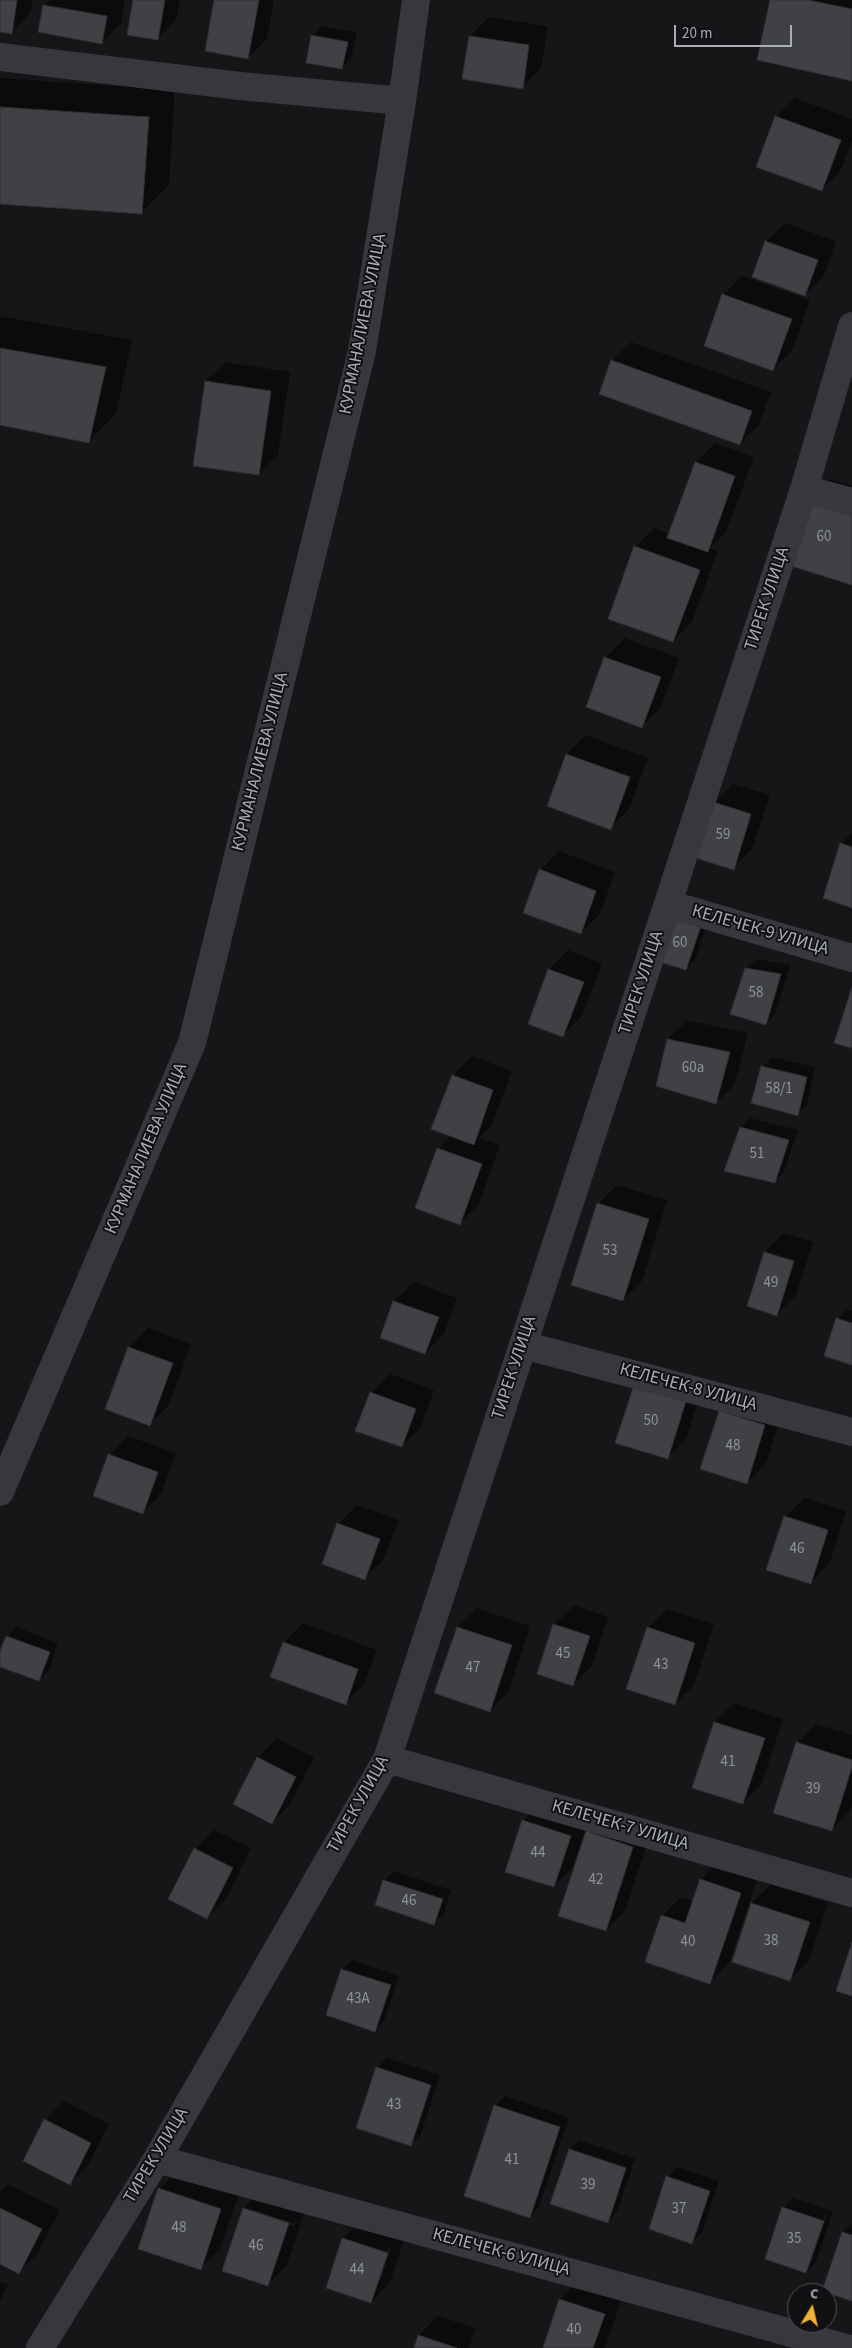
<!DOCTYPE html>
<meta charset="utf-8">
<style>
body{margin:0}
#map{position:relative;width:852px;height:2348px;overflow:hidden;background:#161618;font-family:"Source Sans 3",sans-serif}
canvas{display:block}
.north{position:absolute;left:787px;top:2283px;width:50px;height:50px;box-sizing:border-box;background:#111113;border:1px solid #4d4f55;border-radius:50%;rotate:9deg;font-size:14px;font-weight:700;line-height:20px;text-align:center;color:#a8adb8}
.north::after{content:'';display:block;margin:auto;width:18px;height:22px;background:#f2b134;clip-path:polygon(50% 0,100% 100%,50% 72%,0 100%)}
.scale{position:absolute;left:674px;top:25px;width:118px;height:22px;box-sizing:border-box;border:2px solid #a8adb8;border-top:0;padding-left:6px;font-size:15px;line-height:18px;white-space:nowrap;color:#a8adb8;-webkit-text-stroke:4px #111113;paint-order:stroke}
</style>
<div id="map">
<canvas width="852" height="2348"></canvas>
<div class="north">С</div>
<div class="scale">20 m</div>
</div>
<script>
const ctx = document.querySelector('canvas').getContext('2d');
ctx.lineJoin = 'round';
function fill(path, color) { ctx.fillStyle = color; ctx.fill(path, 'evenodd'); }
const poly = rows => new Path2D(rows.map(r => 'M' + r).join(''));
function stroke(path, color, width, dash) { ctx.strokeStyle = color; ctx.lineWidth = width; ctx.lineCap = dash ? 'butt' : 'round'; ctx.setLineDash(dash || []); ctx.stroke(path); }
function write(font, color, halo, rows, align = 'center') {
  ctx.font = font + ' "Source Sans 3",sans-serif'; ctx.lineWidth = 4; ctx.setLineDash([]); ctx.textBaseline = 'middle'; ctx.strokeStyle = halo; ctx.fillStyle = color; for (const [text, x, y, turn = 0] of rows) {
    ctx.save(); ctx.translate(x, y); ctx.rotate((+turn || 0) * Math.PI / 180); ctx.textAlign = isNaN(turn) ? turn : align; if (halo) ctx.strokeText(text, 0, 0); ctx.fillText(text, 0, 0); ctx.restore();
  }
}
const shadow = poly([
 [0,0,33,0,30,14,11,33,0,31],
 [49,0,125,0,121,23,102,42,44,5],
 [134,0,180,0,176,20,157,39],
 [216,0,274,0,267,39,248,58],
 [771,0,852,0,852,80],
 [489,17,548,26,541,68,522,87,470,36],
 [322,26,357,32,351,58,342,68,312,36],
 [0,78,175,90,169,185,142,212,0,203],
 [795,98,852,119,852,141,841,170,822,190,776,117],
 [785,223,836,241,824,276,805,295,766,242],
 [742,276,810,300,792,351,772,370,723,295],
 [0,316,132,340,116,414,89,441,0,423],
 [631,342,771,392,759,424,740,444,612,361],
 [226,362,290,372,278,455,259,474,206,381],
 [715,443,754,457,726,532,710,548,718,551,692,622,673,641,635,547,654,528,670,534,696,462],
 [830,479,852,486,852,584,811,498],
 [625,638,679,658,661,707,642,726,587,706,606,657],
 [586,735,648,758,629,809,610,828,567,754],
 [733,784,770,795,752,849,733,868,714,803],
 [852,833,852,907,841,844],
 [559,851,615,872,600,914,581,933,540,870],
 [685,908,709,916,696,959,686,968],
 [568,950,602,963,582,1016,563,1035,549,970],
 [756,959,790,965,775,1014,766,1024,747,968],
 [687,1020,748,1033,735,1084,716,1103,668,1039],
 [472,1056,512,1071,492,1125,479,1138,500,1145,479,1204,460,1223,438,1149,451,1136,453,1076],
 [772,1057,815,1067,807,1105,797,1115,763,1067],
 [750,1118,798,1130,784,1172,775,1182,741,1128],
 [617,1185,667,1200,642,1281,623,1300,598,1204],
 [784,1233,813,1242,796,1295,777,1314,748,1306,765,1252],
 [414,1282,457,1298,444,1334,425,1353,381,1337,394,1301],
 [847,1309,852,1311,852,1364,838,1319],
 [148,1328,191,1344,169,1405,150,1424,129,1348],
 [390,1374,434,1390,421,1427,402,1446,371,1393],
 [704,1382,686,1439,667,1458,617,1442],
 [784,1406,766,1463,747,1483,720,1411],
 [128,1436,176,1453,161,1494,142,1513,109,1455],
 [804,1498,846,1511,830,1563,811,1582,785,1517],
 [357,1505,399,1520,384,1559,365,1578,338,1524],
 [574,1605,608,1617,592,1666,572,1685,538,1673,555,1624],
 [477,1608,530,1626,509,1691,490,1710,458,1627],
 [667,1609,714,1624,694,1685,675,1704,648,1628],
 [303,1623,377,1650,364,1684,345,1703,272,1676,284,1642],
 [16,1627,58,1643,49,1670,39,1680,0,1665,0,1655,7,1637],
 [734,1703,783,1719,762,1783,743,1803,715,1722],
 [816,1724,852,1735,852,1805,850,1811,831,1830,797,1743],
 [277,1738,314,1758,291,1803,272,1823,235,1803,258,1757],
 [543,1802,590,1817,573,1867,554,1886,523,1821],
 [606,1813,652,1828,625,1911,606,1930,587,1832],
 [214,1830,251,1848,226,1899,207,1918,195,1849],
 [720,1860,759,1874,729,1963,710,1982,662,1916,681,1897,694,1901,701,1879],
 [394,1871,451,1890,444,1914,434,1923,384,1881],
 [771,1884,828,1903,809,1960,790,1980,733,1961,752,1903],
 [352,1960,399,1976,384,2021,375,2030,342,1969],
 [387,2058,440,2075,421,2134,411,2144,377,2068],
 [505,2096,569,2117,539,2207,530,2217,495,2106],
 [64,2101,109,2124,89,2164,70,2183,45,2120],
 [579,2140,635,2159,617,2212,608,2222,570,2150],
 [677,2167,719,2181,702,2233,692,2242,668,2177],
 [178,2170,240,2190,220,2249,201,2268,159,2189],
 [8,2184,60,2210,38,2253,19,2272,0,2262,0,2192],
 [263,2189,307,2204,287,2265,268,2284,224,2270,244,2208],
 [254,2210,295,2224,294,2226,254,2212],
 [793,2198,833,2211,816,2262,806,2272,783,2208],
 [825,2214,827,2215,811,2262,809,2262],
 [362,2219,406,2234,390,2283,371,2302,343,2239],
 [388,2247,391,2247,380,2281,377,2281],
 [852,2223,852,2300,824,2291,843,2232],
 [579,2280,623,2295,605,2348,544,2348,560,2299],
 [0,2281,8,2285,0,2301],
 [438,2316,476,2328,469,2348,415,2348,419,2335]
]);
const building = poly([
 [0,0,17,0,12,34,0,32,0,0],
 [133,0,165,0,158,40,127,35,133,0],
 [214,0,259,0,248,59,205,51,214,0],
 [770,0,808,0,852,9,852,81,757,60,770,0],
 [43,5,107,16,102,44,38,32,43,5],
 [311,35,348,42,342,69,306,63,311,35],
 [469,36,529,45,523,89,462,79,469,36],
 [0,107,149,117,142,214,0,204,0,107],
 [775,116,841,140,822,191,756,167,775,116],
 [765,241,818,260,805,296,752,277,765,241],
 [722,294,792,319,773,371,704,346,722,294],
 [0,348,106,367,89,443,0,425,0,348],
 [611,360,752,411,740,445,599,394,611,360],
 [205,381,271,391,259,475,193,466,205,381],
 [695,462,735,476,708,552,667,538,695,462],
 [810,498,852,511,852,585,788,565,810,498],
 [634,546,700,570,673,642,608,619,634,546],
 [604,657,661,677,642,728,586,707,604,657],
 [566,754,630,777,611,830,547,806,566,754],
 [713,802,751,814,734,870,696,858,713,802],
 [840,843,852,847,852,908,823,898,840,843],
 [539,869,596,891,581,934,523,913,539,869],
 [674,917,701,926,686,970,660,962,674,917],
 [745,968,781,974,766,1025,730,1014,745,968],
 [548,969,584,982,563,1037,528,1024,548,969],
 [852,987,852,1048,834,1043,852,987],
 [667,1039,730,1052,716,1104,656,1086,667,1039],
 [761,1066,807,1077,798,1116,751,1103,761,1066],
 [452,1075,493,1090,474,1145,431,1129,452,1075],
 [740,1127,789,1140,775,1183,724,1171,740,1127],
 [437,1148,482,1164,460,1225,415,1208,437,1148],
 [597,1203,649,1219,623,1301,571,1285,597,1203],
 [764,1252,794,1261,777,1316,747,1306,764,1252],
 [393,1301,439,1317,425,1354,380,1338,393,1301],
 [836,1318,852,1323,852,1365,824,1356,836,1318],
 [128,1347,173,1363,150,1426,105,1409,128,1347],
 [634,1385,686,1401,668,1459,615,1443,634,1385],
 [370,1392,416,1409,402,1447,355,1431,370,1392],
 [719,1411,765,1425,747,1484,700,1469,719,1411],
 [108,1454,158,1472,143,1514,93,1496,108,1454],
 [784,1516,828,1530,811,1584,766,1570,784,1516],
 [337,1523,380,1539,365,1580,322,1564,337,1523],
 [553,1624,590,1636,573,1686,537,1674,553,1624],
 [457,1627,512,1645,490,1712,434,1693,457,1627],
 [647,1627,695,1643,675,1705,626,1689,647,1627],
 [6,1636,50,1652,39,1681,0,1667,0,1651,6,1636],
 [283,1642,358,1669,346,1705,270,1677,283,1642],
 [714,1722,765,1738,743,1804,692,1788,714,1722],
 [796,1742,852,1760,852,1767,832,1831,773,1813,796,1742],
 [257,1757,296,1777,272,1824,233,1804,257,1757],
 [522,1820,571,1836,554,1887,505,1872,522,1820],
 [586,1831,633,1847,606,1931,558,1916,586,1831],
 [194,1848,233,1868,207,1919,168,1899,194,1848],
 [700,1879,741,1893,710,1984,645,1962,661,1915,685,1923,700,1879],
 [383,1880,443,1899,434,1925,375,1905,383,1880],
 [751,1903,810,1922,790,1981,732,1962,751,1903],
 [852,1942,852,1996,836,1991,852,1942],
 [341,1969,391,1985,375,2032,326,2015,341,1969],
 [376,2067,431,2085,411,2146,356,2128,376,2067],
 [494,2105,560,2127,530,2218,464,2196,494,2105],
 [44,2119,91,2143,70,2185,23,2161,44,2119],
 [569,2149,626,2168,608,2223,550,2204,569,2149],
 [666,2176,710,2191,692,2244,649,2229,666,2176],
 [158,2188,221,2209,201,2270,138,2249,158,2188],
 [782,2207,824,2221,806,2273,765,2259,782,2207],
 [0,2208,42,2229,19,2274,0,2264,0,2208],
 [243,2208,289,2223,268,2286,222,2271,243,2208],
 [842,2232,852,2235,852,2301,822,2291,842,2232],
 [342,2238,388,2253,371,2303,326,2288,342,2238],
 [559,2299,605,2314,593,2348,543,2348,559,2299],
 [418,2335,457,2348,414,2348,418,2335]
]);
const minor = poly([
 [0,57,240,86,402,101],
 [804,489,852,502],
 [668,904,852,958],
 [523,1345,852,1432],
 [0,1492,192,1043,362,351,402,101,416,0],
 [387,1759,852,1893],
 [157,2159,846,2348],
 [40,2348,157,2159,387,1759,804,489,852,326]
]);
const numberNames = [
 ["60",824,538],
 ["59",723,836],
 ["60",680,944],
 ["58",756,994],
 ["60а",693,1069],
 ["58/1",779,1090],
 ["51",757,1155],
 ["53",610,1252],
 ["49",771,1284],
 ["50",651,1422],
 ["48",733,1447],
 ["46",797,1550],
 ["45",563,1655],
 ["43",661,1666],
 ["47",473,1669],
 ["41",728,1763],
 ["39",813,1790],
 ["44",538,1854],
 ["42",596,1881],
 ["46",409,1902],
 ["38",771,1942],
 ["40",688,1943],
 ["43А",358,2000],
 ["43",394,2106],
 ["41",512,2161],
 ["39",588,2186],
 ["37",679,2210],
 ["48",179,2229],
 ["35",794,2240],
 ["46",256,2247],
 ["44",357,2271],
 ["40",574,2331]
];
const streetNames = [
 ["КУРМАНАЛИЕВА УЛИЦА",364,324,-79],
 ["ТИРЕК УЛИЦА",768,599,-72],
 ["КУРМАНАЛИЕВА УЛИЦА",261,762,-76],
 ["КЕЛЕЧЕК-9 УЛИЦА",760,931,16],
 ["ТИРЕК УЛИЦА",642,983,-72],
 ["КУРМАНАЛИЕВА УЛИЦА",147,1149,-67],
 ["ТИРЕК УЛИЦА",515,1368,-72],
 ["КЕЛЕЧЕК-8 УЛИЦА",688,1388,15],
 ["ТИРЕК УЛИЦА",359,1805,-61],
 ["КЕЛЕЧЕК-7 УЛИЦА",620,1826,16],
 ["ТИРЕК УЛИЦА",157,2156,-59],
 ["КЕЛЕЧЕК-6 УЛИЦА",501,2253,15]
];
fill(shadow, '#0007');
fill(building, '#404145');
stroke(building, '#303034', 1);
stroke(minor, '#37383d', 28);
write('15px', '#8e929b', null, numberNames);
write('18px', '#a8adb8', '#111113', streetNames);
</script>
